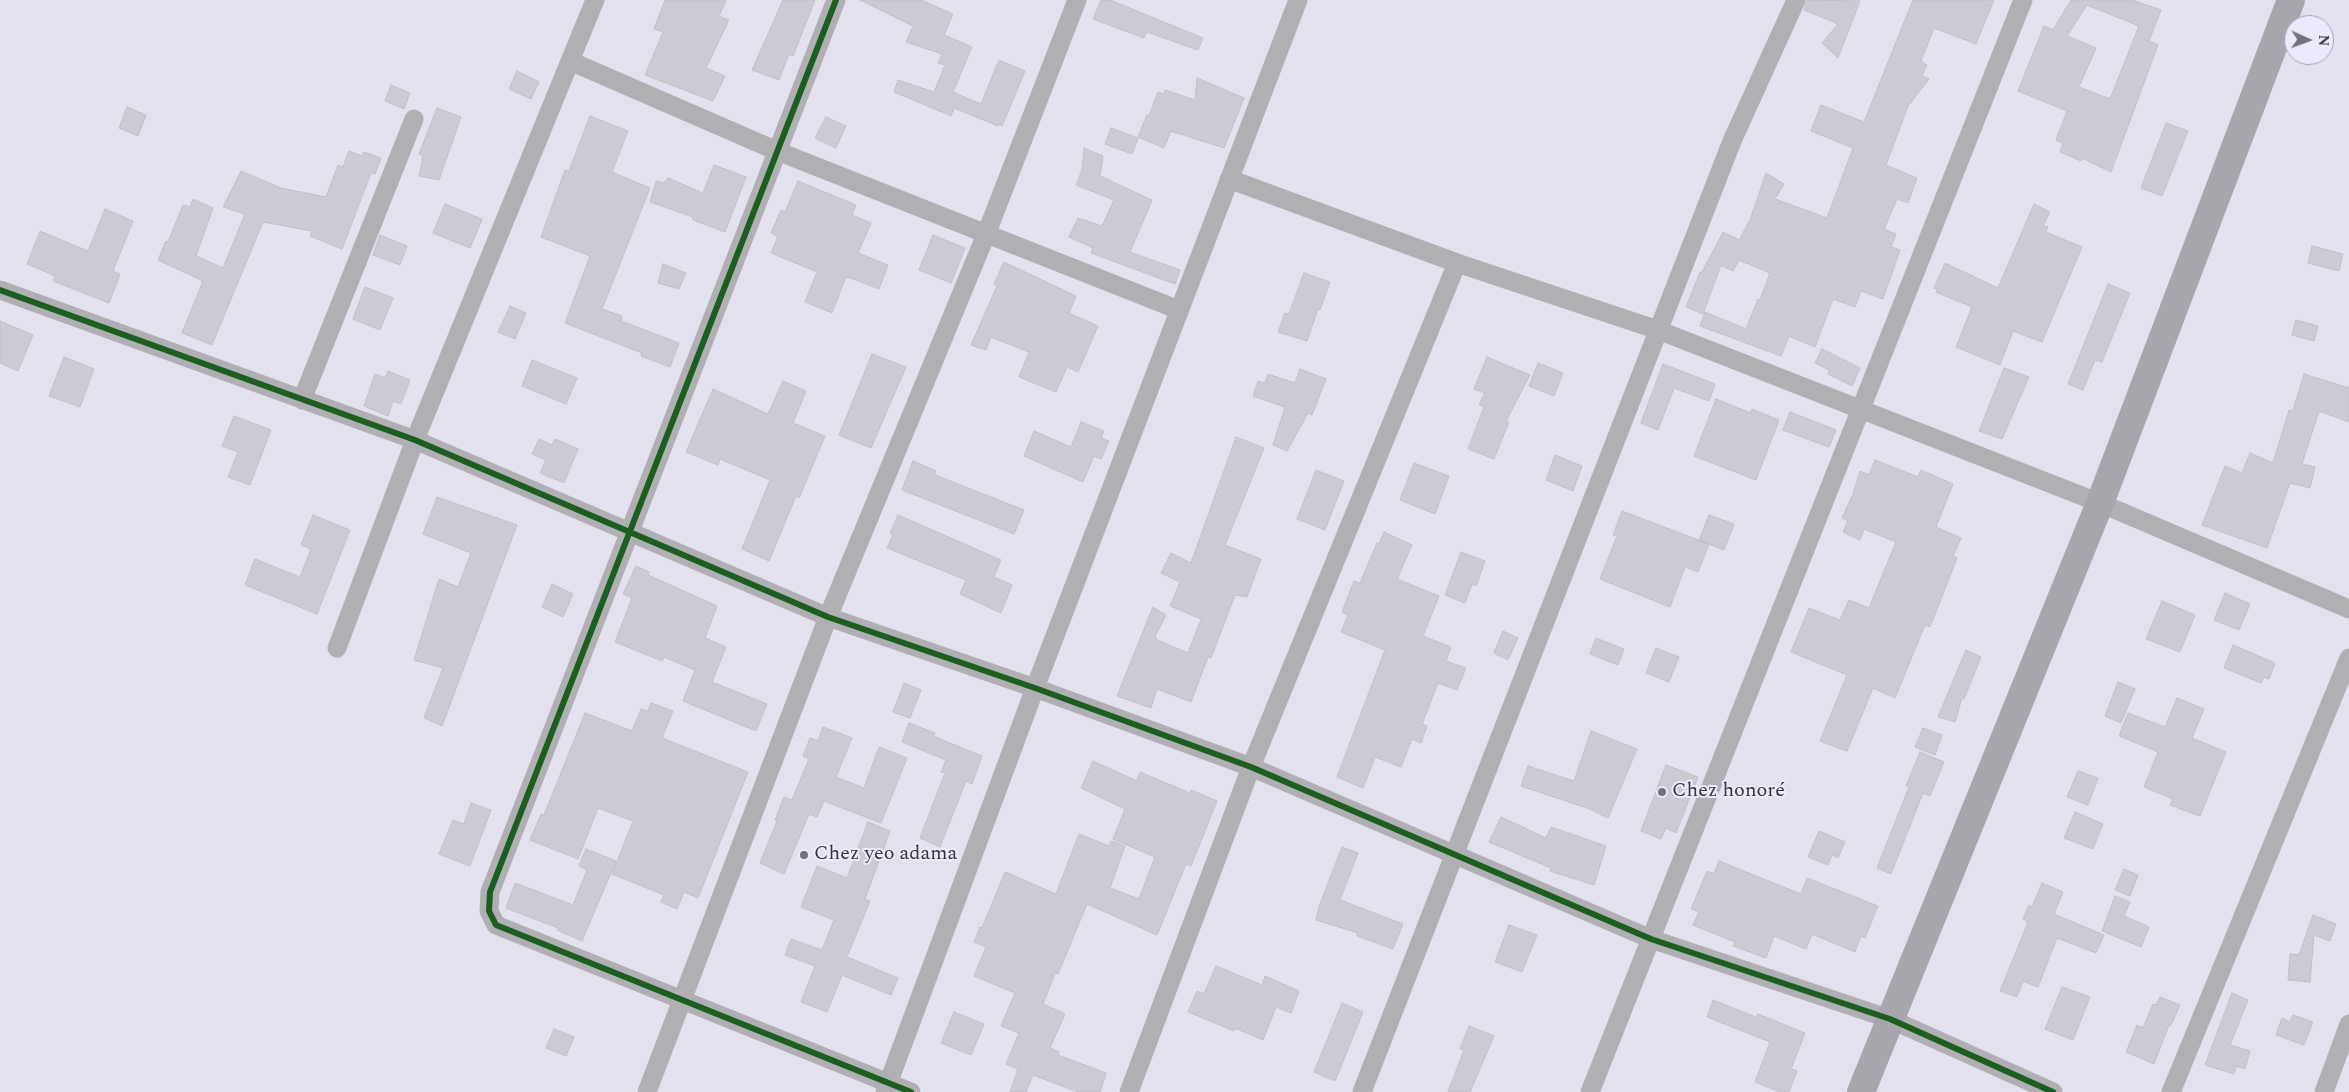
<!DOCTYPE html>
<meta charset="utf-8">
<style>
body{margin:0}
#map{position:relative;width:2349px;height:1092px;overflow:hidden;background:#e4e1ee;font-family:Spectral,serif}
canvas{display:block}
.north{position:absolute;left:2284px;top:15px;width:50px;height:50px;box-sizing:border-box;background:#ede9fd;border:1px solid #a4a1b1;border-radius:50%;rotate:92deg;font-size:14px;font-weight:700;line-height:20px;text-align:center;color:#36343e}
.north::after{content:'';display:block;margin:auto;width:18px;height:22px;background:#73717c;clip-path:polygon(50% 0,100% 100%,50% 72%,0 100%)}
</style>
<div id="map">
<canvas width="2349" height="1092"></canvas>
<div class="north">N</div>
</div>
<script>
const ctx = document.querySelector('canvas').getContext('2d');
ctx.lineJoin = 'round';
function fill(path, color) { ctx.fillStyle = color; ctx.fill(path, 'evenodd'); }
const poly = rows => new Path2D(rows.map(r => 'M' + r).join(''));
function stroke(path, color, width, dash) { ctx.strokeStyle = color; ctx.lineWidth = width; ctx.lineCap = dash ? 'butt' : 'round'; ctx.setLineDash(dash || []); ctx.stroke(path); }
function write(font, color, halo, rows, align = 'center') {
  ctx.font = font + ' Spectral,serif'; ctx.lineWidth = 4; ctx.setLineDash([]); ctx.textBaseline = 'middle'; ctx.strokeStyle = halo; ctx.fillStyle = color; for (const [text, x, y, turn = 0] of rows) {
    ctx.save(); ctx.translate(x, y); ctx.rotate((+turn || 0) * Math.PI / 180); ctx.textAlign = isNaN(turn) ? turn : align; if (halo) ctx.strokeText(text, 0, 0); ctx.fillText(text, 0, 0); ctx.restore();
  }
}
const building = poly([
 [665,0,726,0,719,16,729,20,706,68,725,76,713,101,645,75,663,32,654,29,665,0],
 [783,0,815,0,793,56,789,54,779,80,752,70,783,0],
 [860,0,921,0,953,14,944,35,972,47,953,92,981,104,999,60,1025,71,1002,126,999,124,998,126,954,108,951,116,894,92,898,80,934,92,945,65,938,63,942,54,906,42,913,26,860,0],
 [1101,0,1110,0,1203,38,1198,50,1147,32,1144,38,1093,19,1101,0],
 [1807,0,1860,1,1838,58,1822,43,1838,24,1804,10,1807,0],
 [1913,0,1994,0,1976,44,1934,28,1921,61,1927,65,1922,76,1929,79,1908,106,1886,165,1917,178,1908,203,1897,199,1884,229,1896,234,1891,247,1900,250,1883,299,1861,291,1855,307,1833,299,1815,347,1789,336,1781,356,1700,326,1705,312,1746,329,1758,299,1760,300,1770,273,1739,260,1733,271,1721,265,1703,314,1686,307,1700,272,1702,272,1723,232,1739,240,1750,220,1766,173,1784,184,1775,199,1827,218,1853,148,1811,131,1821,105,1864,122,1913,0],
 [2071,0,2132,0,2161,10,2149,41,2158,45,2111,172,2082,158,2081,161,2060,152,2063,143,2056,140,2067,111,2018,91,2044,26,2053,30,2071,0],
 [2087,5,2139,26,2110,99,2079,87,2096,48,2067,36,2087,5],
 [517,71,539,82,531,99,509,89,517,71],
 [1197,78,1244,98,1224,148,1171,131,1164,148,1138,137,1147,115,1149,116,1158,92,1164,94,1165,90,1195,100,1197,78],
 [391,85,410,93,404,109,385,101,391,85],
 [127,107,146,115,138,136,119,128,127,107],
 [437,108,461,117,439,180,419,176,423,156,419,154,437,108],
 [590,116,628,131,612,172,650,188,602,309,622,316,621,321,679,343,670,367,641,356,642,353,565,323,590,256,541,237,565,170,569,171,590,116],
 [826,117,846,126,836,148,815,138,826,117],
 [2166,123,2188,131,2162,196,2141,188,2166,123],
 [1111,128,1138,138,1132,154,1105,144,1111,128],
 [1084,148,1103,156,1100,176,1152,200,1130,252,1180,270,1175,284,1091,253,1093,248,1069,237,1078,218,1102,226,1114,200,1076,185,1082,170,1084,148],
 [349,151,362,156,364,152,381,158,375,174,371,173,342,249,310,236,312,231,263,222,212,345,182,333,203,281,158,260,166,241,168,242,183,205,190,207,193,199,213,208,196,256,223,268,245,214,223,207,241,171,281,188,326,197,338,165,343,167,349,151],
 [714,165,746,177,725,232,693,220,693,217,650,202,656,181,664,183,668,178,703,193,714,165],
 [798,181,856,205,852,215,871,223,858,253,888,265,879,289,848,277,845,279,832,313,805,302,817,272,771,253,778,237,771,233,781,210,785,212,798,181],
 [445,204,482,219,470,248,433,233,445,204],
 [2034,204,2050,212,2043,226,2048,227,2046,232,2082,247,2042,342,2013,331,2000,365,1956,347,1972,307,1936,292,1937,289,1934,288,1945,263,1998,288,2034,204],
 [105,209,133,221,113,271,120,274,109,303,53,281,55,276,27,264,40,231,88,251,105,209],
 [380,235,407,246,400,265,373,255,380,235],
 [933,235,965,248,951,283,919,270,933,235],
 [2312,246,2343,254,2339,271,2308,263,2312,246],
 [1004,262,1076,296,1069,313,1098,326,1078,372,1067,367,1056,392,1019,377,1029,352,991,337,986,350,971,345,997,286,994,284,1004,262],
 [663,264,686,273,679,289,658,283,663,264],
 [1304,273,1330,282,1320,310,1318,309,1307,341,1278,332,1285,313,1289,314,1304,273],
 [2108,284,2130,293,2102,362,2095,360,2083,390,2068,384,2108,284],
 [365,287,393,298,380,330,353,319,365,287],
 [510,306,526,313,515,339,498,332,510,306],
 [2296,320,2318,326,2314,341,2292,335,2296,320],
 [0,321,33,335,18,371,0,363,0,321],
 [1822,349,1860,368,1852,386,1828,374,1829,370,1815,363,1822,349],
 [872,354,906,367,871,448,839,435,872,354],
 [64,357,94,369,80,407,49,396,64,357],
 [1487,357,1530,375,1506,421,1509,422,1494,459,1468,449,1484,407,1479,404,1485,393,1474,389,1487,357],
 [532,360,577,378,566,404,522,386,532,360],
 [1538,363,1563,373,1554,396,1529,386,1538,363],
 [1663,364,1715,384,1709,401,1674,388,1658,430,1641,423,1663,364],
 [2004,368,2029,377,2002,439,1979,431,2004,368],
 [1300,369,1326,379,1312,415,1308,413,1287,451,1273,445,1285,407,1253,396,1258,381,1265,383,1268,374,1295,383,1300,369],
 [388,371,410,380,401,404,393,401,388,416,364,406,375,374,385,378,388,371],
 [2304,374,2349,388,2349,422,2319,411,2302,464,2315,467,2310,488,2290,483,2267,548,2202,525,2225,466,2242,473,2250,453,2273,463,2289,410,2293,411,2304,374],
 [783,381,806,391,793,423,825,436,799,498,796,496,769,561,742,549,770,480,720,459,718,465,686,452,713,389,768,414,783,381],
 [1716,399,1751,413,1752,409,1779,420,1756,480,1694,456,1716,399],
 [1790,412,1836,430,1829,447,1783,430,1790,412],
 [234,416,271,430,250,485,228,477,238,452,222,446,234,416],
 [1081,422,1104,431,1101,438,1109,441,1101,459,1094,456,1083,482,1024,456,1034,431,1071,447,1081,422],
 [1236,437,1264,448,1225,545,1261,559,1247,597,1235,595,1211,658,1208,657,1191,702,1157,689,1151,708,1117,696,1153,607,1166,615,1155,637,1157,640,1188,653,1201,619,1170,606,1180,582,1161,573,1171,553,1191,563,1236,437],
 [539,439,552,445,555,439,578,449,564,483,540,473,546,460,532,454,539,439],
 [1555,455,1582,466,1573,491,1546,480,1555,455],
 [1875,460,1918,477,1921,470,1953,484,1936,527,1961,538,1953,556,1957,558,1930,627,1925,625,1895,698,1873,688,1847,751,1820,741,1847,675,1791,652,1809,608,1840,620,1849,600,1869,608,1896,542,1864,529,1860,540,1843,532,1848,521,1842,518,1853,494,1860,471,1869,475,1875,460],
 [913,461,936,471,935,475,1024,510,1014,534,902,490,913,461],
 [1414,463,1449,476,1435,514,1400,500,1414,463],
 [1316,470,1344,481,1325,530,1297,519,1316,470],
 [437,497,517,525,442,726,424,718,443,668,414,660,439,579,458,587,471,553,423,534,437,497],
 [1622,511,1709,544,1698,572,1685,567,1670,607,1600,579,1617,536,1613,535,1622,511],
 [313,515,350,530,317,614,245,585,255,559,300,577,311,549,301,545,313,515],
 [898,515,1001,560,994,577,1012,585,1001,613,960,594,966,580,887,548,893,535,890,533,898,515],
 [1709,515,1734,524,1724,550,1699,540,1709,515],
 [1384,532,1412,545,1397,579,1439,596,1423,636,1451,647,1446,661,1466,668,1457,690,1438,683,1422,724,1427,726,1421,743,1412,739,1401,767,1375,757,1363,788,1337,777,1385,650,1341,632,1348,615,1342,612,1354,581,1360,583,1377,543,1379,544,1384,532],
 [1461,552,1485,561,1476,586,1472,584,1465,603,1445,595,1461,552],
 [636,566,649,572,648,575,717,606,705,638,726,647,712,682,767,704,756,731,683,701,695,670,664,657,662,661,615,642,632,598,623,594,636,566],
 [552,584,573,594,563,617,542,607,552,584],
 [2225,593,2250,604,2239,630,2214,620,2225,593],
 [2162,601,2195,615,2180,652,2146,639,2162,601],
 [1503,631,1518,638,1508,660,1494,653,1503,631],
 [1596,638,1624,649,1618,665,1590,654,1596,638],
 [2233,645,2275,663,2269,679,2264,677,2261,683,2224,668,2233,645],
 [1656,648,1679,657,1669,682,1646,673,1656,648],
 [1966,650,1981,657,1964,699,1962,698,1955,722,1938,717,1966,650],
 [2118,682,2135,689,2121,723,2105,716,2118,682],
 [904,683,921,690,910,718,893,712,904,683],
 [2177,698,2204,709,2192,738,2226,752,2200,816,2170,805,2173,799,2144,787,2158,752,2119,736,2128,713,2165,727,2177,698],
 [651,703,673,711,662,738,748,772,698,898,684,892,677,909,661,902,664,895,612,874,633,821,598,808,578,859,530,840,541,814,544,815,585,713,632,731,641,709,648,711,651,703],
 [909,723,935,733,933,736,982,756,972,784,966,781,940,847,920,838,945,773,941,772,946,760,902,742,909,723],
 [823,727,852,738,836,777,864,788,879,747,907,758,881,823,824,801,817,817,809,814,784,874,760,863,777,821,775,820,784,797,792,800,809,759,803,756,810,738,818,741,823,727],
 [1923,728,1942,735,1935,755,1915,747,1923,728],
 [1591,731,1637,749,1608,818,1590,809,1521,786,1528,766,1574,781,1591,731],
 [1920,752,1944,762,1930,796,1923,793,1891,874,1877,868,1909,787,1906,786,1920,752],
 [1093,761,1137,781,1140,772,1190,793,1191,790,1217,801,1191,866,1186,864,1157,935,1087,904,1058,974,1055,973,1043,1004,1065,1014,1050,1048,1059,1052,1058,1055,1106,1073,1100,1092,1078,1092,1033,1075,1026,1092,1010,1092,1018,1069,1006,1064,1019,1033,1001,1026,1015,993,974,976,986,947,974,942,980,927,982,928,1005,872,1056,894,1079,834,1109,846,1111,841,1125,846,1110,888,1139,899,1155,857,1113,839,1125,809,1081,788,1093,761],
 [1666,765,1698,777,1676,833,1666,828,1661,839,1641,831,1666,765],
 [2078,771,2098,778,2088,805,2067,797,2078,771],
 [471,803,491,810,470,866,439,854,453,820,464,824,471,803],
 [2075,812,2103,824,2093,849,2064,838,2075,812],
 [1501,817,1546,838,1551,827,1606,846,1594,885,1550,871,1551,868,1489,842,1501,817],
 [868,822,890,831,865,899,870,901,847,957,898,978,891,995,842,975,827,1012,801,1002,815,966,785,955,791,939,822,950,834,920,801,907,817,866,847,878,868,822],
 [1819,831,1845,842,1838,858,1832,855,1828,865,1808,857,1819,831],
 [1342,847,1358,853,1340,900,1403,924,1393,949,1357,936,1358,933,1316,920,1320,904,1342,847],
 [586,849,616,861,582,941,557,930,558,928,506,908,515,883,573,905,587,870,579,866,586,849],
 [1719,861,1801,894,1807,878,1878,906,1865,938,1861,936,1855,952,1812,934,1806,949,1774,936,1766,958,1733,946,1735,942,1693,925,1699,912,1691,909,1707,871,1714,874,1719,861],
 [2124,869,2138,875,2130,896,2115,890,2124,869],
 [2042,883,2063,892,2054,914,2104,935,2096,953,2057,938,2038,987,2023,981,2017,997,2000,991,2027,925,2027,921,2023,919,2029,905,2032,907,2042,883],
 [2115,896,2130,902,2124,916,2149,927,2141,947,2102,931,2115,896],
 [2313,915,2336,924,2330,941,2314,935,2310,982,2288,980,2290,954,2299,955,2313,915],
 [1509,925,1537,935,1522,972,1495,962,1509,925],
 [1216,966,1262,985,1265,976,1299,991,1291,1013,1276,1007,1263,1040,1235,1028,1234,1031,1188,1012,1197,991,1204,994,1216,966],
 [2062,987,2090,997,2073,1040,2045,1029,2062,987],
 [2232,993,2248,1000,2230,1045,2250,1051,2245,1069,2236,1066,2234,1074,2205,1065,2232,993],
 [2160,997,2180,1005,2171,1025,2169,1025,2154,1064,2126,1052,2137,1025,2143,1028,2153,1004,2156,1005,2160,997],
 [1713,1000,1756,1017,1758,1014,1805,1033,1791,1069,1797,1071,1789,1092,1780,1092,1755,1082,1770,1042,1707,1017,1713,1000],
 [1342,1003,1363,1012,1335,1081,1314,1072,1342,1003],
 [954,1012,984,1024,971,1055,941,1043,954,1012],
 [2293,1015,2313,1022,2304,1045,2276,1035,2282,1018,2290,1022,2293,1015],
 [1469,1026,1494,1036,1470,1092,1448,1092,1464,1050,1460,1049,1469,1026],
 [554,1029,574,1037,566,1056,546,1048,554,1029]
]);
const street = poly([
 [836,0,490,892,489,911,496,925,911,1092],
 [570,61,777,151,1179,310],
 [1229,179,1457,263,1658,330,2100,503,2349,609],
 [0,290,415,440,828,617,1035,688,1251,767,1651,939,1890,1019,2053,1092],
 [302,400,414,119],
 [337,648,415,440,595,0],
 [647,1092,828,617,987,232,1077,0],
 [885,1092,1035,688,1298,0],
 [1129,1092,1251,767,1457,263],
 [1362,1092,1732,141,1796,0],
 [1590,1092,2023,0],
 [2171,1092,2349,658],
 [2324,1092,2349,1024]
]);
const secondary = poly([
 [1861,1092,2100,503,2291,0]
]);
const cycleway = poly([
 [836,0,490,892,489,911,496,925,911,1092],
 [0,290,415,440,828,617,1035,688,1251,767,1651,939,1890,1019,2053,1092]
]);
const markers = [
 [1662,792,5,"#73717c"],
 [804,855,5,"#73717c"]
];
const poiNames = [
 ["Chez honoré",1672,792],
 ["Chez yeo adama",814,855]
];
fill(building, '#cdcad4');
stroke(building, '#c0bec8', 1);
stroke(street, '#b0b0b4', 19);
stroke(secondary, '#a7a6ac', 28);
stroke(cycleway, '#1b5e20', 6);
for (const [x, y, r, color] of markers) { const dot = new Path2D(); dot.arc(x, y, r, 0, 2 * Math.PI); ctx.fillStyle = color; ctx.fill(dot); stroke(dot, '#ede9fd', 2); }
write('20px', '#36343e', '#ede9fd', poiNames, 'left');
</script>
